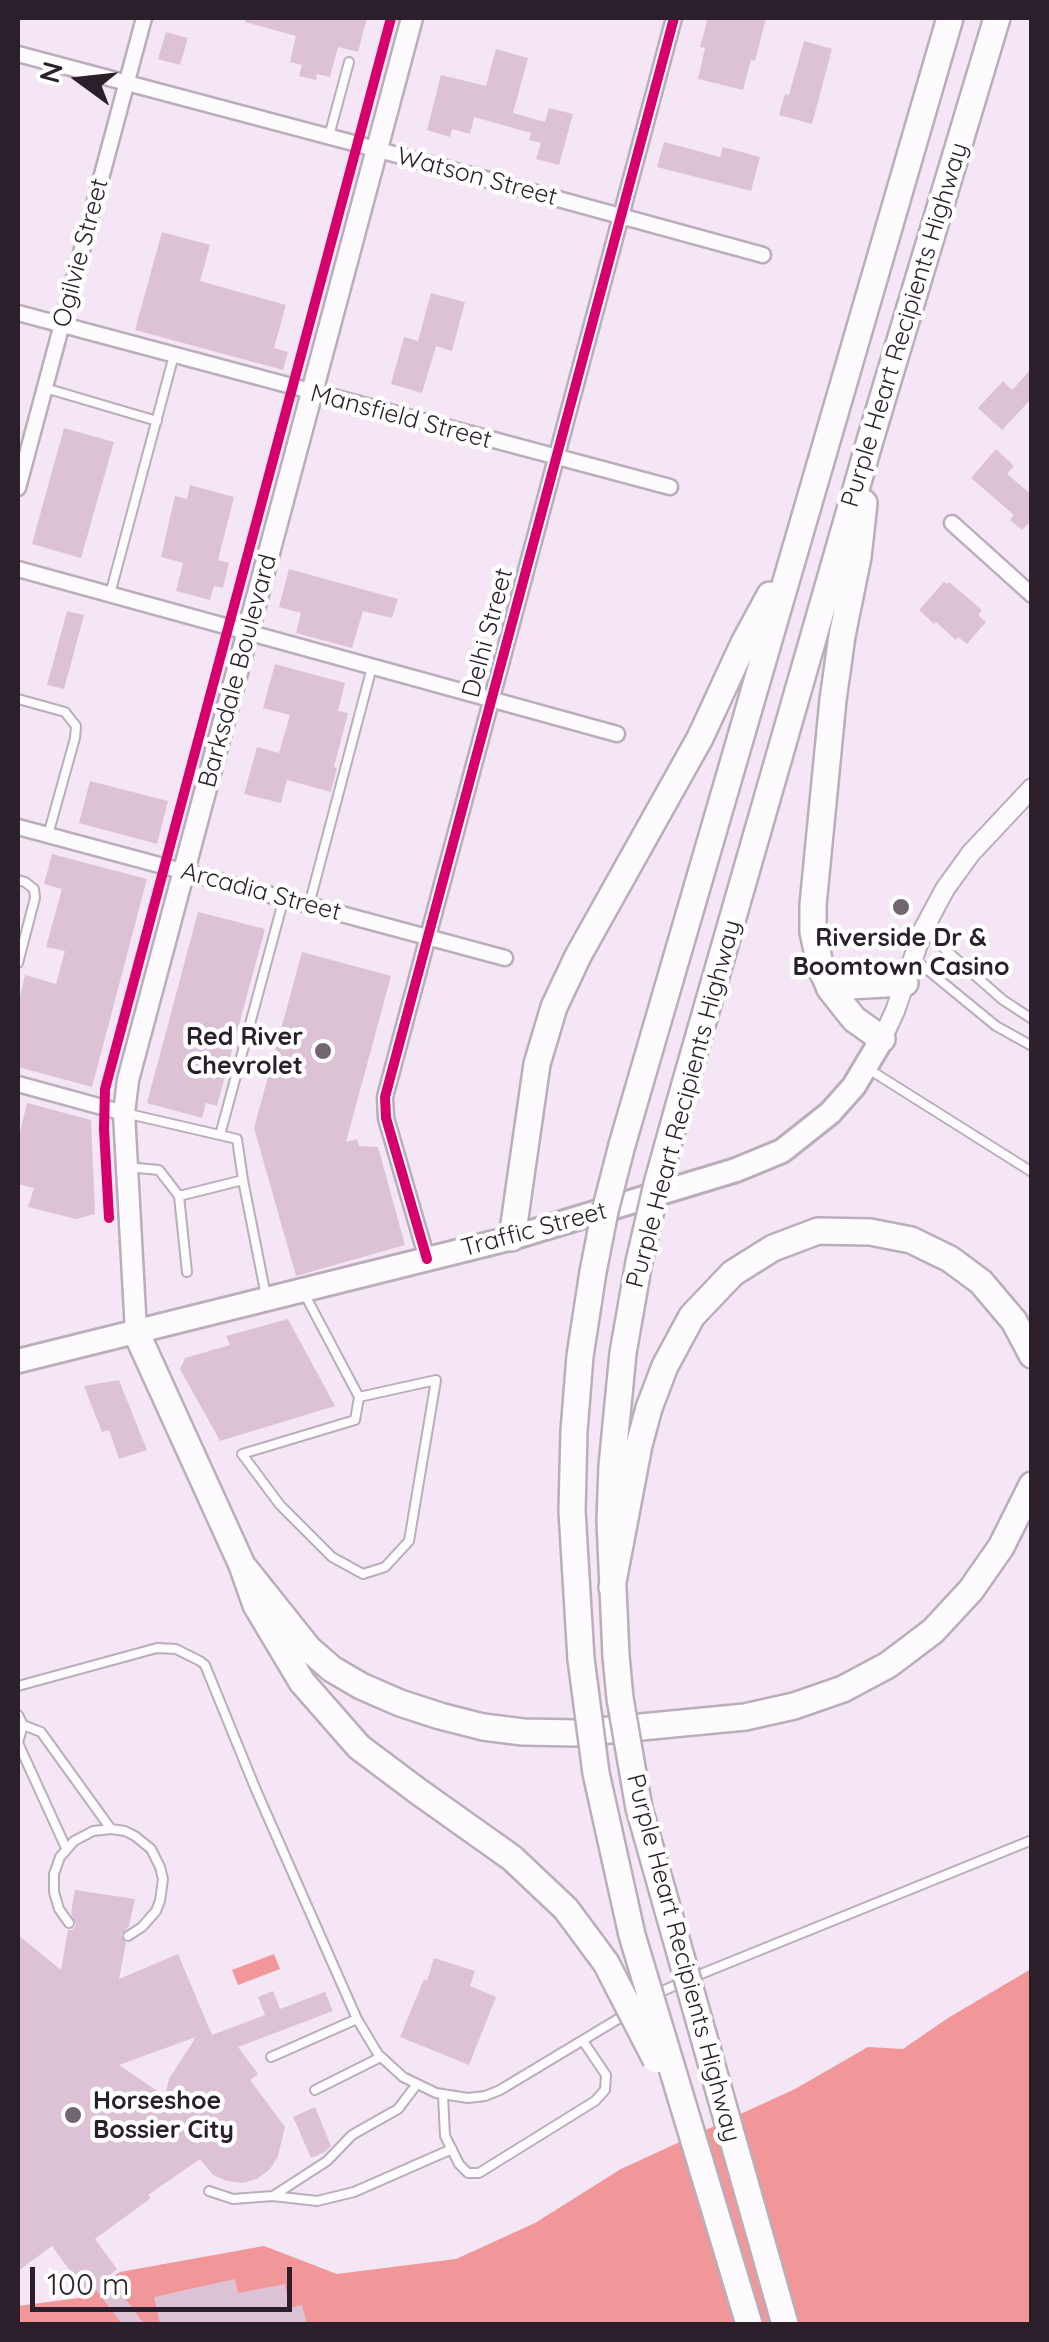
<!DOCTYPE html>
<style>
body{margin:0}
#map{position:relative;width:1049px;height:2342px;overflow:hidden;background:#f4e6f5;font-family:Quicksand,sans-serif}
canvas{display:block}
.frame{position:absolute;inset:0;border:20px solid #2a1f2b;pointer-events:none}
.north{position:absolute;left:30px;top:30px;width:100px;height:100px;-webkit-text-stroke:8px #fff;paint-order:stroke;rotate:285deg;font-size:28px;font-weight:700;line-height:40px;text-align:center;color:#2a1f2b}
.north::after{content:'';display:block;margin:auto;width:35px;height:45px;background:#2a1f2b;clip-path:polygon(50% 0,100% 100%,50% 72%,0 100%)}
.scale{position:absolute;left:30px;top:2267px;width:262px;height:45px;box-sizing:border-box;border:5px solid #2a1f2b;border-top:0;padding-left:12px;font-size:30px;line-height:35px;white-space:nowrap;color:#2a1f2b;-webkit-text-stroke:8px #fff;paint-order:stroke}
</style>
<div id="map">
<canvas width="1049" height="2342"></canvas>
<div class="frame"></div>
<div class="north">N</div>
<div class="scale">100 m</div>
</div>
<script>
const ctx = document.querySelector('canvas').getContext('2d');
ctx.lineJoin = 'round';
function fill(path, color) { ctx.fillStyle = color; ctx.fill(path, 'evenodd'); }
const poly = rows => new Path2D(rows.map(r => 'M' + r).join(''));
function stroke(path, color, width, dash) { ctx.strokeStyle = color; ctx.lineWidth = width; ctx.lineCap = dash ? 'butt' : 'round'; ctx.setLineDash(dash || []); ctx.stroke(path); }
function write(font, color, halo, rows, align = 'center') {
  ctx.font = font + ' Quicksand,sans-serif'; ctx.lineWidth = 9; ctx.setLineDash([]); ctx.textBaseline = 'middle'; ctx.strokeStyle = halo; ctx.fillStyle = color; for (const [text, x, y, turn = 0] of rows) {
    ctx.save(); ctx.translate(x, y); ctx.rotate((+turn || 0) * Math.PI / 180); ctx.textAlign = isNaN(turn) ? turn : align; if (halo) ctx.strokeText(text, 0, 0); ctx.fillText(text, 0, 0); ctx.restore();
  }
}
const water = poly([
 [274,1954,280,1969,238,1985,232,1970],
 [1031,1969,1031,2324,18,2324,18,2306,86,2297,120,2272,264,2246,337,2274,456,2259,535,2223,621,2169,795,2089,868,2047,903,2049,948,2018]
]);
const building = poly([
 [246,18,367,18,358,52,338,47,330,77,317,74,316,80,299,76,302,65,290,62,296,36,245,22],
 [708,18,766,18,755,61,751,60,743,90,698,79,705,48,700,47],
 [166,32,188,38,180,65,158,59],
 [804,41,832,49,812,124,779,115,785,94,789,95],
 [496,49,528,58,513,113,545,122,549,108,573,114,559,165,536,159,541,143,529,140,531,133,474,117,470,134,452,129,450,137,427,130,441,75,486,86],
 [664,142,720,157,723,147,760,157,751,191,657,167],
 [162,232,210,245,200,281,286,305,274,348,288,352,283,370,135,330],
 [431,293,465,302,452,351,436,346,422,393,391,384,404,337,418,341],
 [1032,368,1032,398,1002,430,978,408,1003,381,1012,390],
 [64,428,114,442,81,558,32,544],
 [996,449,1014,466,1007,474,1032,495,1032,520,1022,530,1010,520,1014,515,971,478],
 [190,485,234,497,218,560,229,563,223,588,214,586,210,600,176,591,183,563,161,557,175,496,187,499],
 [289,569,398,599,392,618,363,611,352,648,296,633,301,613,279,607],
 [944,582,947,584,949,582,982,610,978,615,986,622,967,644,958,637,956,640,936,622,934,624,919,610],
 [67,611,84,615,64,689,47,685],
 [275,664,345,683,338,711,348,713,334,767,337,768,331,792,287,780,281,803,244,794,257,747,279,753,290,715,263,708],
 [90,781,168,801,157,844,79,823],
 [52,854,147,879,92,1087,18,1067,18,1006,25,975,56,984,65,951,46,947,62,889,44,884],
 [198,912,265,929,217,1106,206,1103,202,1118,147,1103],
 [302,952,391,976,346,1142,357,1139,359,1146,378,1147,405,1245,296,1276,254,1128],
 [27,1103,91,1120,95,1214,76,1219,28,1207,34,1188,18,1184,18,1140],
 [288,1319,335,1406,220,1441,180,1369,185,1358,230,1345,226,1336],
 [119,1380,147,1450,119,1459,109,1430,102,1432,84,1386],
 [75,1890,135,1899,129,1926,121,1935,126,1943,119,1979,178,1954,212,2035,265,2015,258,1997,273,1991,280,2009,325,1992,333,2011,238,2047,258,2074,250,2080,285,2127,278,2156,270,2169,257,2179,242,2183,227,2181,213,2175,200,2159,148,2195,151,2198,95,2239,117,2269,109,2276,144,2324,122,2324,94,2287,86,2293,52,2246,18,2271,18,1935,61,1970,68,1930,72,1930,76,1925,71,1913],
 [196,2037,169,2079,165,2096,119,2065],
 [434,1958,475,1971,470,1986,496,1997,469,2065,400,2037,424,1979,427,1981],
 [315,2107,331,2146,325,2152,311,2158,293,2117],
 [235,2279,238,2293,285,2284,289,2308,302,2305,307,2324,160,2324,154,2297]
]);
const service = poly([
 [329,136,349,62],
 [45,388,157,421],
 [110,594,174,355],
 [18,699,65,712,76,726,75,738,48,835],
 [18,880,25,882,34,889,35,898,18,963],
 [309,905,372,667],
 [923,930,1003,1000,1032,1019],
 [913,958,996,1026,1032,1046],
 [870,1070,1032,1172],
 [129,1114,237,1139,243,1180],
 [220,1135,284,898],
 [127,1167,159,1170,179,1196,243,1180,266,1296],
 [179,1196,187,1272],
 [305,1295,359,1397,436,1380,409,1541,385,1567,363,1574,332,1557,280,1505,242,1454,355,1420,359,1397],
 [18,1686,157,1648,176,1649,200,1661,205,1665,256,1790,357,2019,378,2054,403,2077,436,2093,468,2098,485,2096,500,2090,628,2013],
 [18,1715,23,1725,18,1743,66,1848],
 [23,1725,41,1732,111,1829],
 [69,1923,59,1909,54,1892,54,1874,60,1857,74,1841,93,1831,111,1829,125,1831,135,1836,151,1849,160,1867,163,1879,160,1901,156,1911,142,1927,128,1936],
 [656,1994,696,1976,1032,1840],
 [271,2057,357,2019],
 [417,2084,398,2109,352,2135,327,2161,273,2196,317,2201,354,2192,452,2149],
 [315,2090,381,2057],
 [443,2095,445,2136,459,2164,468,2173,479,2173,595,2101,605,2090,606,2075,583,2041],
 [209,2191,233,2199,273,2196]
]);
const minor = poly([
 [18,54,357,144,763,255],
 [18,313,670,487],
 [18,488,144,18],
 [952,523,1032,595],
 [18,569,617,734],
 [18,827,505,958],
 [18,1084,124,1113],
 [427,1259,386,1118,385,1097,674,18]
]);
const tertiary = poly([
 [882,1039,895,1011,923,930,945,889,971,853,1032,788]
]);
const secondary = poly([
 [136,1332,124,1113,128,1080,412,18]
]);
const primary = poly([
 [18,1361,512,1238,736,1170,782,1151,830,1113,854,1086,882,1039]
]);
const motorway = poly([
 [864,503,858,557,842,636,833,700,813,905,813,932,821,969,831,990,854,1019,882,1039],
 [829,987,905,983],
 [679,1105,871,437,997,18],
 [622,1145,950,18],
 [512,1238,537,1064,554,1007,578,956,700,738,744,643,770,595],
 [136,1332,242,1565,256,1605,302,1682,359,1747,419,1792],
 [242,1565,309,1649,332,1669,361,1686,400,1703,440,1716,483,1727,523,1732,579,1733,745,1717,794,1706,843,1689,888,1665,933,1631,971,1590,1001,1547,1032,1485],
 [612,1587,639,1445,649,1408,665,1366,692,1316,733,1273,773,1248,818,1231,870,1232,911,1240,950,1259,981,1282,1014,1321,1032,1355],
 [616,1656,610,1521,612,1466,623,1353,639,1262],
 [581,1659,572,1511,574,1431,580,1356,593,1272]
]);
const motorwayBridge = poly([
 [639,1262,657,1184,679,1105],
 [593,1272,605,1211,622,1145],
 [616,1656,620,1698,639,1808,785,2324],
 [581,1659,596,1773,632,1935,749,2324],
 [419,1792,512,1858,566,1909,606,1963,656,2060]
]);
const cycleway = poly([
 [109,1218,104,1129,105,1089,391,18],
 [427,1259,386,1118,385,1097,674,18]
]);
const markers = [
 [901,907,10,"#716572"],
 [323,1051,10,"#716572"],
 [73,2115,10,"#716572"]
];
const streetNames = [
 ["Watson Street",477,177,15],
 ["Ogilvie Street",81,253,-75],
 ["Purple Heart Recipients Highway",905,325,-73],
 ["Mansfield Street",401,417,15],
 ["Delhi Street",488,633,-75],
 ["Barksdale Boulevard",238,671,-75],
 ["Arcadia Street",261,892,15],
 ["Purple Heart Recipients Highway",684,1104,-75],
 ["Traffic Street",534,1230,-15],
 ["Purple Heart Recipients Highway",683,1958,75]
];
const poiNames = [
 ["Riverside Dr &",901,938],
 ["Boomtown Casino",901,967],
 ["Red River",303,1037,"right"],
 ["Chevrolet",303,1066,"right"],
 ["Horseshoe",93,2101,"left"],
 ["Bossier City",93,2130,"left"]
];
fill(water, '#f19699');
fill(building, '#ddc2d6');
stroke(service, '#b9aeba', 12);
stroke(minor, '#b9aeba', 19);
stroke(tertiary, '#b9aeba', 22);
stroke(secondary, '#b9aeba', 25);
stroke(primary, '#b9aeba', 28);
stroke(motorway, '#b9aeba', 30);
stroke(service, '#fdfbfe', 8);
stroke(minor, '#fdfbfe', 14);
stroke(tertiary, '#fdfbfe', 18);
stroke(secondary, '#fdfbfe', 20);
stroke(primary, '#fdfbfe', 22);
stroke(motorway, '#fdfbfe', 25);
stroke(motorwayBridge, '#b9aeba', 30, []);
stroke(motorwayBridge, '#fdfbfe', 25);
stroke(cycleway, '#d6006c', 10);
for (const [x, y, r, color] of markers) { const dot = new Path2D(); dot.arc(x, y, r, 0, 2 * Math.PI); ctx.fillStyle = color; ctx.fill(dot); stroke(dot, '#fff', 4); }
write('25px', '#2a1f2b', '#fff', streetNames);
write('bold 25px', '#2a1f2b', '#fff', poiNames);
</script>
